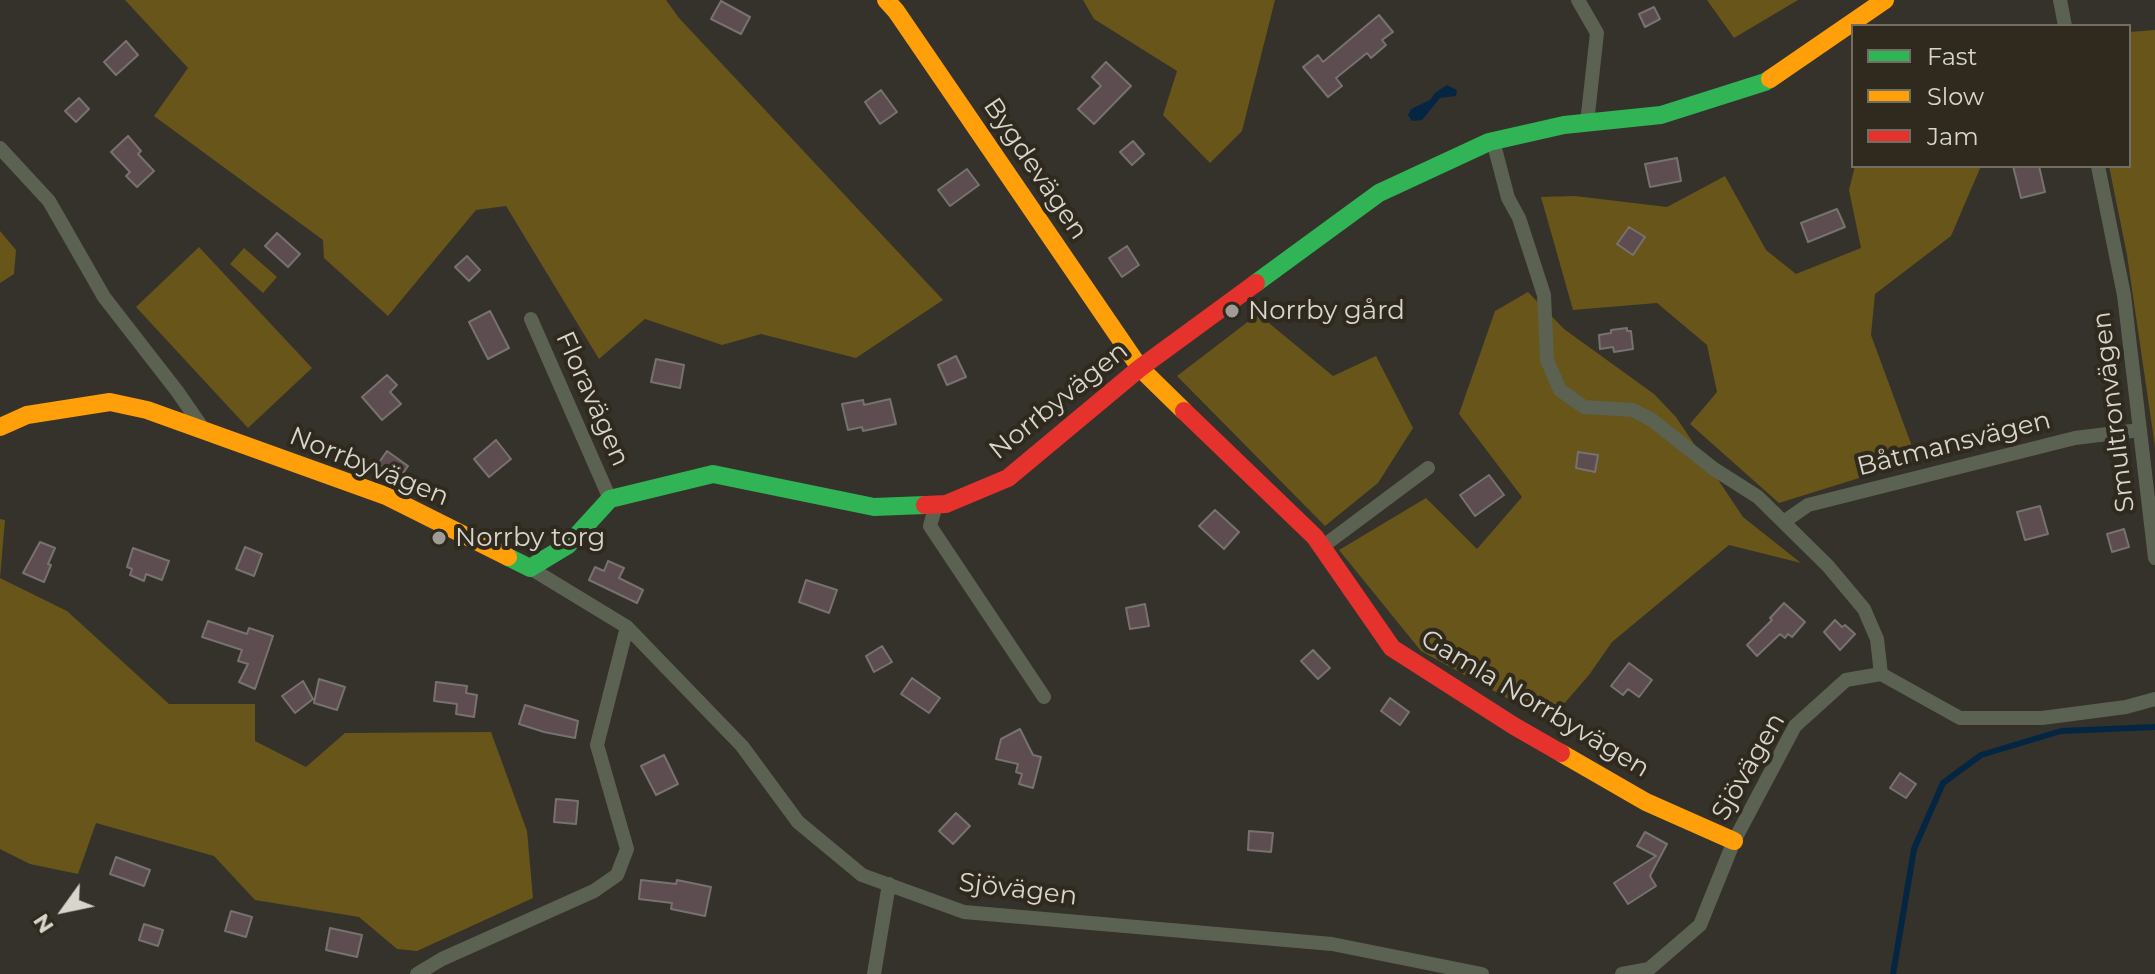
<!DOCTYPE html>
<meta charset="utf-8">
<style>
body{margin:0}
#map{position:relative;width:2155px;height:974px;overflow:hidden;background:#35322b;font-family:Montserrat,sans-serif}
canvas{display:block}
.legend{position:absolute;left:1851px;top:24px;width:280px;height:144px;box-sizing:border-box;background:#2f2a1d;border:2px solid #726e63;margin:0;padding:10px 14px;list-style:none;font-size:24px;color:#d7d5cc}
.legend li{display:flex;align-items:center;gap:16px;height:40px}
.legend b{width:40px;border:2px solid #726e63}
.north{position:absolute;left:24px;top:870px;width:80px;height:80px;-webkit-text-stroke:6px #2f2a1d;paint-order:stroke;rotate:237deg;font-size:22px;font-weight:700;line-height:32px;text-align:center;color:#d7d5cc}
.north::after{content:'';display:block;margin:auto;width:28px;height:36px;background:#d7d5cc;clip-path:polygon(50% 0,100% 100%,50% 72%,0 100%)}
</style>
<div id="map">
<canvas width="2155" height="974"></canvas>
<ul class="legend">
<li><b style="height:10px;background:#30b455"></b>Fast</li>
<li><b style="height:10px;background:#ff9f0a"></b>Slow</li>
<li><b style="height:10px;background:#e5322d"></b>Jam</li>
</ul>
<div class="north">N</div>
</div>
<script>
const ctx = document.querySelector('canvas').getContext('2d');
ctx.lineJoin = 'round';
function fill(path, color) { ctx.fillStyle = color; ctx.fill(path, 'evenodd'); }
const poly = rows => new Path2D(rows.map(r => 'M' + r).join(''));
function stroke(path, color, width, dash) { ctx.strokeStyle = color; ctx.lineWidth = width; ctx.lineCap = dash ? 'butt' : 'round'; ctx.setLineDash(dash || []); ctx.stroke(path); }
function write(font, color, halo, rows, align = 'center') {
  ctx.font = font + ' Montserrat,sans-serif'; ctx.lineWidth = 8; ctx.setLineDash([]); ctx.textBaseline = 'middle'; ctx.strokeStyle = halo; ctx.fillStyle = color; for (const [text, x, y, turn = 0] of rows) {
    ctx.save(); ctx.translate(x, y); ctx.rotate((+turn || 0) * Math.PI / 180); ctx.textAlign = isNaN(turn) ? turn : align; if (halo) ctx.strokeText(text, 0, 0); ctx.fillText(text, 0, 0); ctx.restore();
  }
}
const green = poly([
 [125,0,666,0,679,18,943,300,856,358,761,334,722,345,645,319,599,359,506,206,476,210,388,316,324,258,323,240,154,116,188,68],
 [1083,0,1275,0,1242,131,1210,163,1163,115,1177,71,1094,19],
 [1707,0,1798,0,1734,38],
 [2155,30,2155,447,2127,255,2109,166,2129,166,2129,32],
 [1855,166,1981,166,1951,236,1875,294,1871,335,1917,460,1779,503,1690,424,1717,392,1707,345,1657,303,1573,310,1541,197,1575,196,1667,207,1725,176,1766,250,1796,274,1861,248,1849,190],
 [0,231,16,250,14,274,0,283],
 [199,247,312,368,248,428,136,307],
 [244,248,277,277,263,293,230,264],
 [1528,292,1564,329,1654,394,1676,417,1743,517,1801,563,1729,545,1612,642,1589,675,1549,721,1421,651,1339,550,1426,498,1477,549,1522,497,1459,414,1495,311],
 [1258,314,1333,376,1376,356,1413,428,1378,483,1325,526,1177,376],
 [0,519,5,520,0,578,67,611,169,704,255,704,255,741,306,767,345,733,491,732,527,831,533,898,417,951,397,949,359,917,255,900,214,856,96,823,78,874,30,864,0,849]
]);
const water = poly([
 [1447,85,1457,90,1456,96,1440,98,1422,120,1412,121,1408,115,1411,109,1430,100,1435,93]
]);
const stream = poly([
 [1893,974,1914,849,1943,783,1981,755,2061,731,2155,727]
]);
const building = poly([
 [721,1,750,17,741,34,711,19,721,1],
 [1654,7,1660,19,1645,27,1639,14,1654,7],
 [1379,15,1393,32,1382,40,1386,45,1371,58,1367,53,1336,78,1342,86,1328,97,1303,67,1318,55,1323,62,1379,15],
 [126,41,138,55,116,75,104,62,126,41],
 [1106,62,1131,86,1094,124,1078,109,1101,86,1092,77,1106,62],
 [881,90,897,112,880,124,865,102,881,90],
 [79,98,89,109,76,122,65,111,79,98],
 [128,136,141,151,138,154,154,171,137,187,126,176,130,172,111,152,128,136],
 [1133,141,1144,154,1132,165,1120,152,1133,141],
 [1677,158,1681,181,1650,187,1645,164,1677,158],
 [2013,166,2039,166,2045,192,2021,198,2013,166],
 [967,169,979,185,950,206,938,190,967,169],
 [1837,209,1845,227,1808,242,1801,223,1837,209],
 [1629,227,1645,237,1633,255,1617,244,1629,227],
 [277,233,300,254,288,267,265,246,277,233],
 [1127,246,1139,265,1122,277,1109,258,1127,246],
 [467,256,480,270,469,281,455,267,467,256],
 [490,311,509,348,488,359,469,322,490,311],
 [1627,328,1627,331,1631,331,1633,349,1614,352,1613,347,1600,349,1599,335,1611,333,1611,330,1627,328],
 [956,356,966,377,947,385,938,365,956,356],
 [656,359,684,365,680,388,651,382,656,359],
 [387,375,397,385,390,392,401,404,382,420,362,397,387,375],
 [890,399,896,424,863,431,862,427,848,430,842,404,863,400,864,405,890,399],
 [496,440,511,459,489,477,474,459,496,440],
 [387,451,408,466,399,479,378,464,387,451],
 [1578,452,1598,455,1595,472,1576,468,1578,452],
 [1489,475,1504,495,1475,516,1460,495,1489,475],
 [2040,506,2048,534,2025,540,2017,512,2040,506],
 [1215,510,1239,532,1224,549,1199,526,1215,510],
 [2124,529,2129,547,2112,552,2107,534,2124,529],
 [40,542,55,548,48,564,51,565,44,582,23,573,40,542],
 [245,547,262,554,254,576,236,569,245,547],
 [133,548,169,561,162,580,146,574,144,581,130,575,132,569,127,567,133,548],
 [608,561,624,568,619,578,643,590,637,603,589,580,595,567,604,571,608,561],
 [806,580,837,590,829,613,799,602,806,580],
 [1784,603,1805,622,1792,637,1788,634,1785,638,1780,634,1757,656,1747,645,1772,620,1770,618,1784,603],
 [1145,604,1149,626,1130,629,1126,608,1145,604],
 [1835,620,1842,627,1845,625,1855,634,1840,650,1824,632,1835,620],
 [208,621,247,634,249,628,273,636,255,689,239,682,248,664,238,661,242,650,202,637,208,621],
 [882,646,892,662,874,672,866,656,882,646],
 [1313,650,1330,668,1318,679,1301,661,1313,650],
 [1629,663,1652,680,1639,697,1628,689,1623,695,1611,686,1629,663],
 [912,678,940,698,929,713,901,694,912,678],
 [319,679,345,687,337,710,314,703,319,679],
 [303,681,313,699,295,713,282,696,303,681],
 [436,682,467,686,466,693,477,695,474,717,456,714,457,704,434,701,436,682],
 [1390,698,1409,712,1400,725,1381,711,1390,698],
 [525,705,578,721,575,738,544,732,519,724,525,705],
 [1020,729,1033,755,1041,757,1033,788,1019,784,1022,774,1016,772,1018,764,996,759,1001,739,1020,729],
 [664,755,678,784,656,795,641,766,664,755],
 [1900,773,1916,784,1906,798,1890,788,1900,773],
 [556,799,578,801,576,824,554,822,556,799],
 [956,813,970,826,953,844,939,831,956,813],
 [1249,831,1273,833,1271,852,1248,850,1249,831],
 [1645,832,1667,844,1650,876,1656,886,1628,904,1614,883,1656,856,1637,846,1645,832],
 [116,857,150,870,144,886,110,874,116,857],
 [641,880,676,884,677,880,711,887,705,916,671,909,672,903,639,899,641,880],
 [231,911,252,917,246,937,225,931,231,911],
 [144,924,163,930,158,946,139,940,144,924],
 [330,928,362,935,357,957,326,950,330,928]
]);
const street = poly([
 [1578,0,1597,33,1587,123],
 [2060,0,2065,26],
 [1493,141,1508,198,1519,218,1544,295,1547,360,1560,390,1584,407,1633,410,1652,420,1714,469,1758,497,1828,566,1864,609,1877,639,1881,674],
 [0,148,49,201,104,297,177,391,204,430],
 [2098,166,2124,295,2155,558],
 [531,319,610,499],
 [936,505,930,526,1044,697],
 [1785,521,1808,505,2075,438,2140,430],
 [1322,547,1428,468],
 [530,568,627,627,742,746,798,822,862,875,964,912,1332,944,1482,974],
 [417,974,442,959,594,891,617,875,627,849,597,745,627,627],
 [874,974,889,884],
 [1622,974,1649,969,1700,925,1734,841,1795,726,1846,680,1881,674,1960,718,2042,718,2126,707,2155,699]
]);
const fast = poly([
 [1256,283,1379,193,1489,142,1564,125,1661,115,1765,82,1770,79],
 [508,557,530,568,568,545,610,499,713,474,874,507,925,505]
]);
const slow = poly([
 [886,0,896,11,1140,368,1184,411],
 [1770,79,1885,0],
 [0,427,27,415,110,402,147,410,386,496,508,557],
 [1561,753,1646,802,1734,841]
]);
const jam = poly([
 [1184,411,1315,537,1392,648,1514,726,1561,753],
 [925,505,946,504,1008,478,1140,368,1256,283]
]);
const markers = [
 [1232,311,8,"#9e9c94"],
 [439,538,8,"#9e9c94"]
];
const streetNames = [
 ["Bygdevägen",1035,169,56],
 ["Floravägen",592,399,66],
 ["Norrbyvägen",1059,401,-39],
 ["Smultronvägen",2114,412,-97],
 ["Båtmansvägen",1954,444,-14],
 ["Norrbyvägen",369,467,22],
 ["Gamla Norrbyvägen",1535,704,31],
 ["Sjövägen",1749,767,-60],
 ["Sjövägen",1018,890,7]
];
const poiNames = [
 ["Norrby gård",1248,311],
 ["Norrby torg",455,538]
];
fill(green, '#675519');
fill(water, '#052643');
stroke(stream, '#052643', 6);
fill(building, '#5d4c50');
stroke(building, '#777270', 2);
stroke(street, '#5c6251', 14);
stroke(fast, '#30b455', 18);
stroke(slow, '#ff9f0a', 18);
stroke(jam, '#e5322d', 18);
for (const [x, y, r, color] of markers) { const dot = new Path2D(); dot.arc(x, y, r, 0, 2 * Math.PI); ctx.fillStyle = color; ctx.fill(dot); stroke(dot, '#2f2a1d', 3); }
write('26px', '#d7d5cc', '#2f2a1d', streetNames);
write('26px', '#d7d5cc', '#2f2a1d', poiNames, 'left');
</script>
